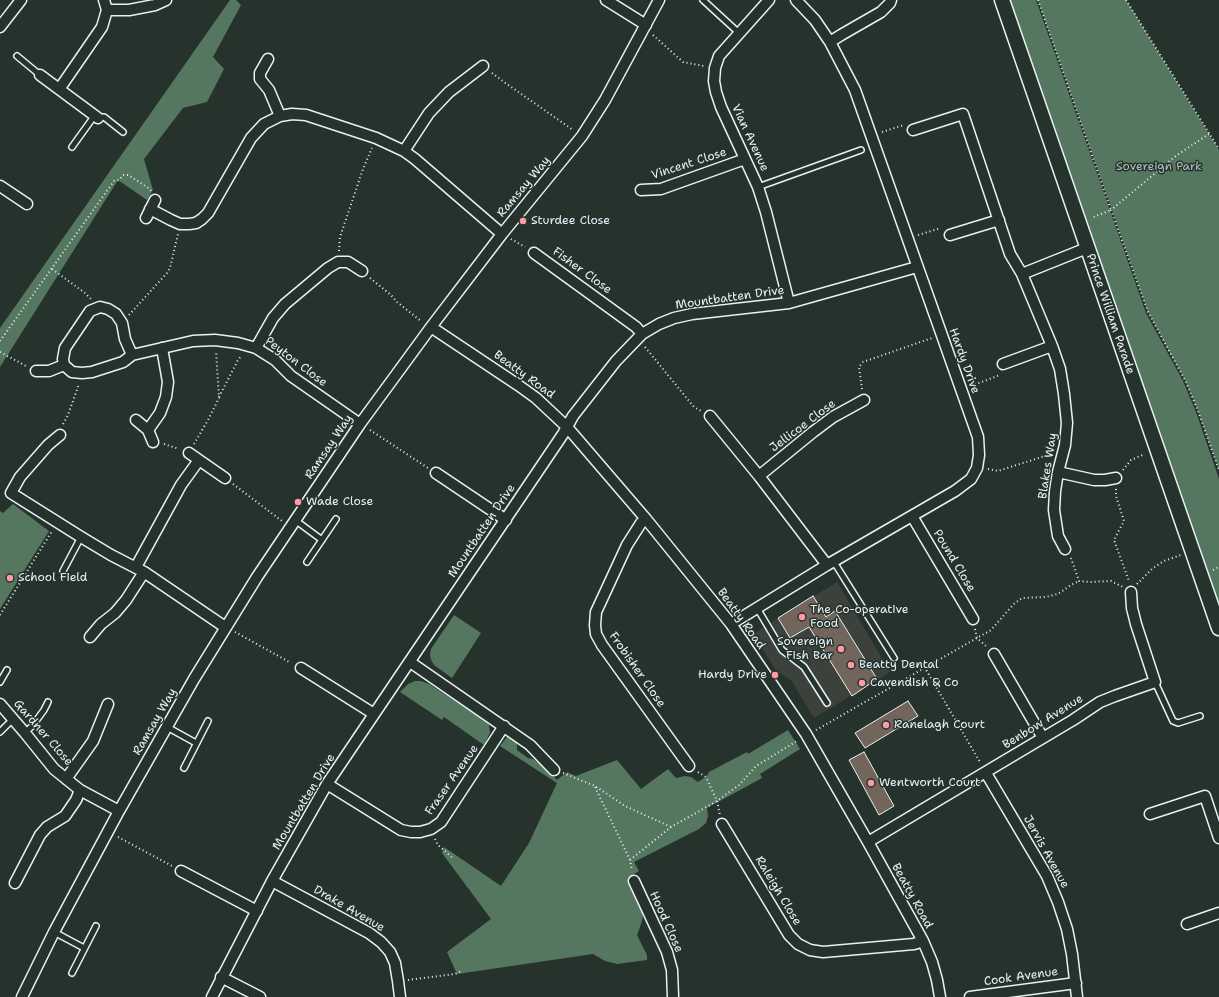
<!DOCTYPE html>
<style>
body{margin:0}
canvas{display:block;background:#26332d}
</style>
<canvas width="1219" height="997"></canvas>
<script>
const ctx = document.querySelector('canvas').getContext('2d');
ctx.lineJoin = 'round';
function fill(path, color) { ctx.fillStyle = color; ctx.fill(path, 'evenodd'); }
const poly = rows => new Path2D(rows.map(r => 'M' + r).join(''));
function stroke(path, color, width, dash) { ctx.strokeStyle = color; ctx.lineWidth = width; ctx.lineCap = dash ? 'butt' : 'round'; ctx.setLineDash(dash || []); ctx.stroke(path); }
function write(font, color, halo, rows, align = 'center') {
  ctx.font = font + ' "Shantell Sans",sans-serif'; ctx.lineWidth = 3; ctx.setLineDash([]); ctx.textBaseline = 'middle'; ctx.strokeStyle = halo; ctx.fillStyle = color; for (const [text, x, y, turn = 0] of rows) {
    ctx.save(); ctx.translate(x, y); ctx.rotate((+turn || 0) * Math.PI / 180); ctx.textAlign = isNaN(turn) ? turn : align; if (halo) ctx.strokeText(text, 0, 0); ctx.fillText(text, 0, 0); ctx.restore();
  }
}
const built = poly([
 [837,582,890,672,814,718,791,680,777,672,753,634]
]);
const green = poly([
 [230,0,236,0,241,5,213,57,224,69,207,102,183,108,144,159,153,190,147,200,118,180,0,367,0,328],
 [1008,0,1036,0,1146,313,1183,381,1196,412,1219,479,1219,608,1123,327],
 [1038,0,1126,0,1219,150,1219,470,1198,411,1186,382,1148,312],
 [13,504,49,531,0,609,0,511,3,513],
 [454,615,481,633,452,678,434,665,431,660,430,654,431,649],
 [415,681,421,681,429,684,486,721,489,725,490,733,484,745,444,717,442,720,400,692,408,684],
 [788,730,800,749,760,774,762,778,707,808,708,816,706,823,699,829,634,862,639,871,628,878,641,906,643,917,641,924,637,935,647,955,647,960,617,964,605,961,593,954,457,974,447,952,491,919,442,853,444,847,501,886,529,843,557,783,500,746,507,737,511,736,515,738,517,743,517,750,528,758,533,759,539,763,557,780,567,772,576,776,617,760,641,789,668,769,676,778,685,776,691,777,698,782,707,776,709,772,747,752,748,754]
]);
const building = poly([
 [813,596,826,617,835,611,877,679,852,696,809,627,790,638,778,618,813,596],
 [908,701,918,716,865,748,855,733,908,701],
 [864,752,894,806,879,815,849,760,864,752]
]);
const path = poly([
 [1038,0,1111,210,1091,218],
 [1126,0,1219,149],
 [653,35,683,62,704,66],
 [492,73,504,82,573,130],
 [882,132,904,125],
 [1209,134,1177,155,1111,210,1148,312,1186,382,1198,411,1219,470],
 [918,235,941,228],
 [511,239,525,247],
 [339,251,340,237,363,169,372,148],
 [52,269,85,293,91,299],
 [370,278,391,295,397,302,421,321],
 [129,315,167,273,170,268,178,234],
 [0,341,114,181,119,180,123,175,128,175,150,189,151,191],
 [645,347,694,407,701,411],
 [0,352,26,366],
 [971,386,1000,375],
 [862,389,859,367,863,362,932,338],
 [219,397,238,360,242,355],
 [63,424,68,415,79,384],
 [370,430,428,468],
 [164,444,179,449],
 [194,444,208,420,219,398,216,351],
 [988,469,998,471,1051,454],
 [1123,470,1131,460,1145,454],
 [233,484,282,521],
 [1116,489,1116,496,1124,521,1114,540,1129,581],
 [1071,558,1079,581,1090,582,1111,581,1123,587],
 [1213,570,1219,567],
 [1137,584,1153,568,1164,561,1181,555],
 [0,615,52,531],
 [975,629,977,638,986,646],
 [235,632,291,663],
 [901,660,925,668,980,762],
 [816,730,991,630,1014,604,1022,598,1045,597,1058,594,1071,585,1079,581],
 [698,772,706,777,717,801,720,815],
 [563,773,595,786,625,806,671,827],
 [595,787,630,860,632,870],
 [118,837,172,866],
 [435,839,438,845,454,859],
 [630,860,671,827,717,801,739,785,756,766,797,741],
 [408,980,455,974,462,971]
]);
const lane = poly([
 [703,0,739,33],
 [17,56,40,75],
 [98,118,104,117,123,132],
 [72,147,95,115],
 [758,187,861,150],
 [295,520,322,540],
 [307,562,336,519],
 [834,562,894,658],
 [63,571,81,537],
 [757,608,782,650,804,667,827,703],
 [0,682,7,670],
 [1155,682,1173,721,1178,723,1200,716],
 [167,727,196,743],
 [0,732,13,719],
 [25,733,33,725,44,710,48,702],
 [184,768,208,721],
 [54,932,84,948],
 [72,973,96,926]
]);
const street = poly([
 [606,0,646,25],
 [769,0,719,56,715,68,714,81,716,92,721,107,758,187,766,212,789,303],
 [107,10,129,10,155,5,166,0],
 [0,27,21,0],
 [830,42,841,35,881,12,890,3,891,0],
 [268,59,260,73,260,79,269,90,280,116],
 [40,75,98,118],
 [60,88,102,27,107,10,104,0],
 [913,130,963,114,1010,254,1022,274,1052,346,1060,369,1064,394,1067,423,1065,445,1058,472,1055,491,1054,510,1058,536,1065,549],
 [404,151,429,113,449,92,483,66],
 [0,186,27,204],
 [641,190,661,189,745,159],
 [150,209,171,220,180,224,189,224,196,223,202,219,208,213,251,138,264,124,280,116,292,114,306,115,376,138,404,151,415,159,502,234],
 [146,218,155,200],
 [950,235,999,220],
 [534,253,636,327,642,334],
 [1022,274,1087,248],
 [431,327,518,385,536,398,567,427,646,519,731,624,806,734,868,842,923,941,932,962,937,980,940,997],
 [256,348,273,318,285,304,328,268,338,262,348,262,362,271],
 [132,355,125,339,122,323,116,314,108,309,100,307,90,311,65,348,63,359,64,365,72,372,82,373,92,372,123,362,132,355,193,341,215,340,238,343,256,348,275,360,291,376,360,424],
 [1003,364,1052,346],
 [36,371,49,371,64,365],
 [710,416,759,476,827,565],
 [136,420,148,430,153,442],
 [148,430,160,413,166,397,168,382,162,348],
 [60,435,48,445,20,477,11,493,81,537,111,555,144,572,225,627],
 [189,453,199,460],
 [1058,472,1094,480,1105,480,1116,478],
 [436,473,506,520],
 [759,476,813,432,833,417,864,400],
 [912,516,973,619],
 [646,519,641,523,627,545,596,612,595,625,596,634,602,645,689,766],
 [136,567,181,485,199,460,225,478],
 [731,624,827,565,955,491,971,479,977,468,979,455,978,437,855,90,830,42,815,20,796,0],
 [90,637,101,624,115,613,126,600,144,572],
 [994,654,1043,738],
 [410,662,530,745,554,770],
 [301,668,374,714],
 [0,704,25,733,54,769,80,790,119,811],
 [986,773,1047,876,1058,902,1067,929,1072,954,1077,997],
 [66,779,93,741,108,704],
 [327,784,401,830,411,832,420,832,431,829,441,822,504,726],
 [1150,814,1205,796,1219,838],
 [722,824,789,935,798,944,810,950,823,952,914,944,923,941],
 [868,842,1073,720,1100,702,1115,696,1155,682,1136,624,1132,608,1131,592],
 [181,871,257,911],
 [272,881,369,933,381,942,390,952,395,963,398,981,400,997],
 [634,881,667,952,672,970,673,997],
 [15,883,40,835,47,827,65,816,76,800,80,790],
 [1187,924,1219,913],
 [221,977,260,997],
 [22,997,54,932,119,811,194,679,257,577,360,424,431,327,502,234,582,136,605,100,659,0],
 [212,997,272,881,327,784,563,434,573,416,616,361,642,334,659,324,674,318,692,314,789,303,917,267],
 [970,997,1076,983]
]);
const secondary = poly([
 [1002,0,1219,628]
]);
const markers = [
 [523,221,4,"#ff9aa2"],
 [298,502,4,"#ff9aa2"],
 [10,578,4,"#ff9aa2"],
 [802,617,4,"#ff9aa2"],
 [841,649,4,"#ff9aa2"],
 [851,665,4,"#ff9aa2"],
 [775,675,4,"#ff9aa2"],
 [862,683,4,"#ff9aa2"],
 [886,725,4,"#ff9aa2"],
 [871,783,4,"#ff9aa2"]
];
const streetNames = [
 ["Vian Avenue",750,138,65],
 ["Vincent Close",689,164,-18],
 ["Ramsay Way",524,187,-50],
 ["Fisher Close",582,271,36],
 ["Mountbatten Drive",730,298,-8],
 ["Prince William Parade",1110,314,71],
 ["Hardy Drive",964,361,70],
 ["Peyton Close",296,362,37],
 ["Beatty Road",524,375,36],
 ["Jellicoe Close",803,426,-37],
 ["Ramsay Way",329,447,-56],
 ["Blakes Way",1048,466,-81],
 ["Mountbatten Drive",482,531,-56],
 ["Pound Close",954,561,59],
 ["Beatty Road",741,619,54],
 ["Frobisher Close",637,670,55],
 ["Ramsay Way",155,722,-60],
 ["Benbow Avenue",1043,722,-32],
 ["Gardner Close",43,733,49],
 ["Fraser Avenue",452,780,-55],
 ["Mountbatten Drive",304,802,-59],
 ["Jervis Avenue",1046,852,61],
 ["Raleigh Close",778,891,59],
 ["Beatty Road",912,896,61],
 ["Drake Avenue",349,909,30],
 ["Hood Close",666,922,66],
 ["Cook Avenue",1021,977,-8]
];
const parkNames = [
 ["Sovereign Park",1159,167]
];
const poiNames = [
 ["Sturdee Close",531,221],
 ["Wade Close",306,502],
 ["School Field",18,578],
 ["The Co-operative",810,610],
 ["Food",810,624],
 ["Sovereign",833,642,"right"],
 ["Fish Bar",833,656,"right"],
 ["Beatty Dental",859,665],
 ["Hardy Drive",767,675,"right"],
 ["Cavendish & Co",870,683],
 ["Ranelagh Court",894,725],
 ["Wentworth Court",879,783]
];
fill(built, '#3c423b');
fill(green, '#55765f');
fill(building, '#71655c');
stroke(building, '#e8f1f8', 1);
stroke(lane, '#e8f1f8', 8);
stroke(street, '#e8f1f8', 13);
stroke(secondary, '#e8f1f8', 17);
stroke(path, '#e8f1f8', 2, [1, 3]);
stroke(lane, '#26332d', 5);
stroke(street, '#26332d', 10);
stroke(secondary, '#26332d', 14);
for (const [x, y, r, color] of markers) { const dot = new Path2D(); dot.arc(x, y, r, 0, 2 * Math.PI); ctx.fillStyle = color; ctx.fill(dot); stroke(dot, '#26332d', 1.5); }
write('12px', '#e8f1f8', '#26332d', streetNames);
write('12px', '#adc0bb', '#26332d', parkNames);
write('12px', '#e8f1f8', '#26332d', poiNames, 'left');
</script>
